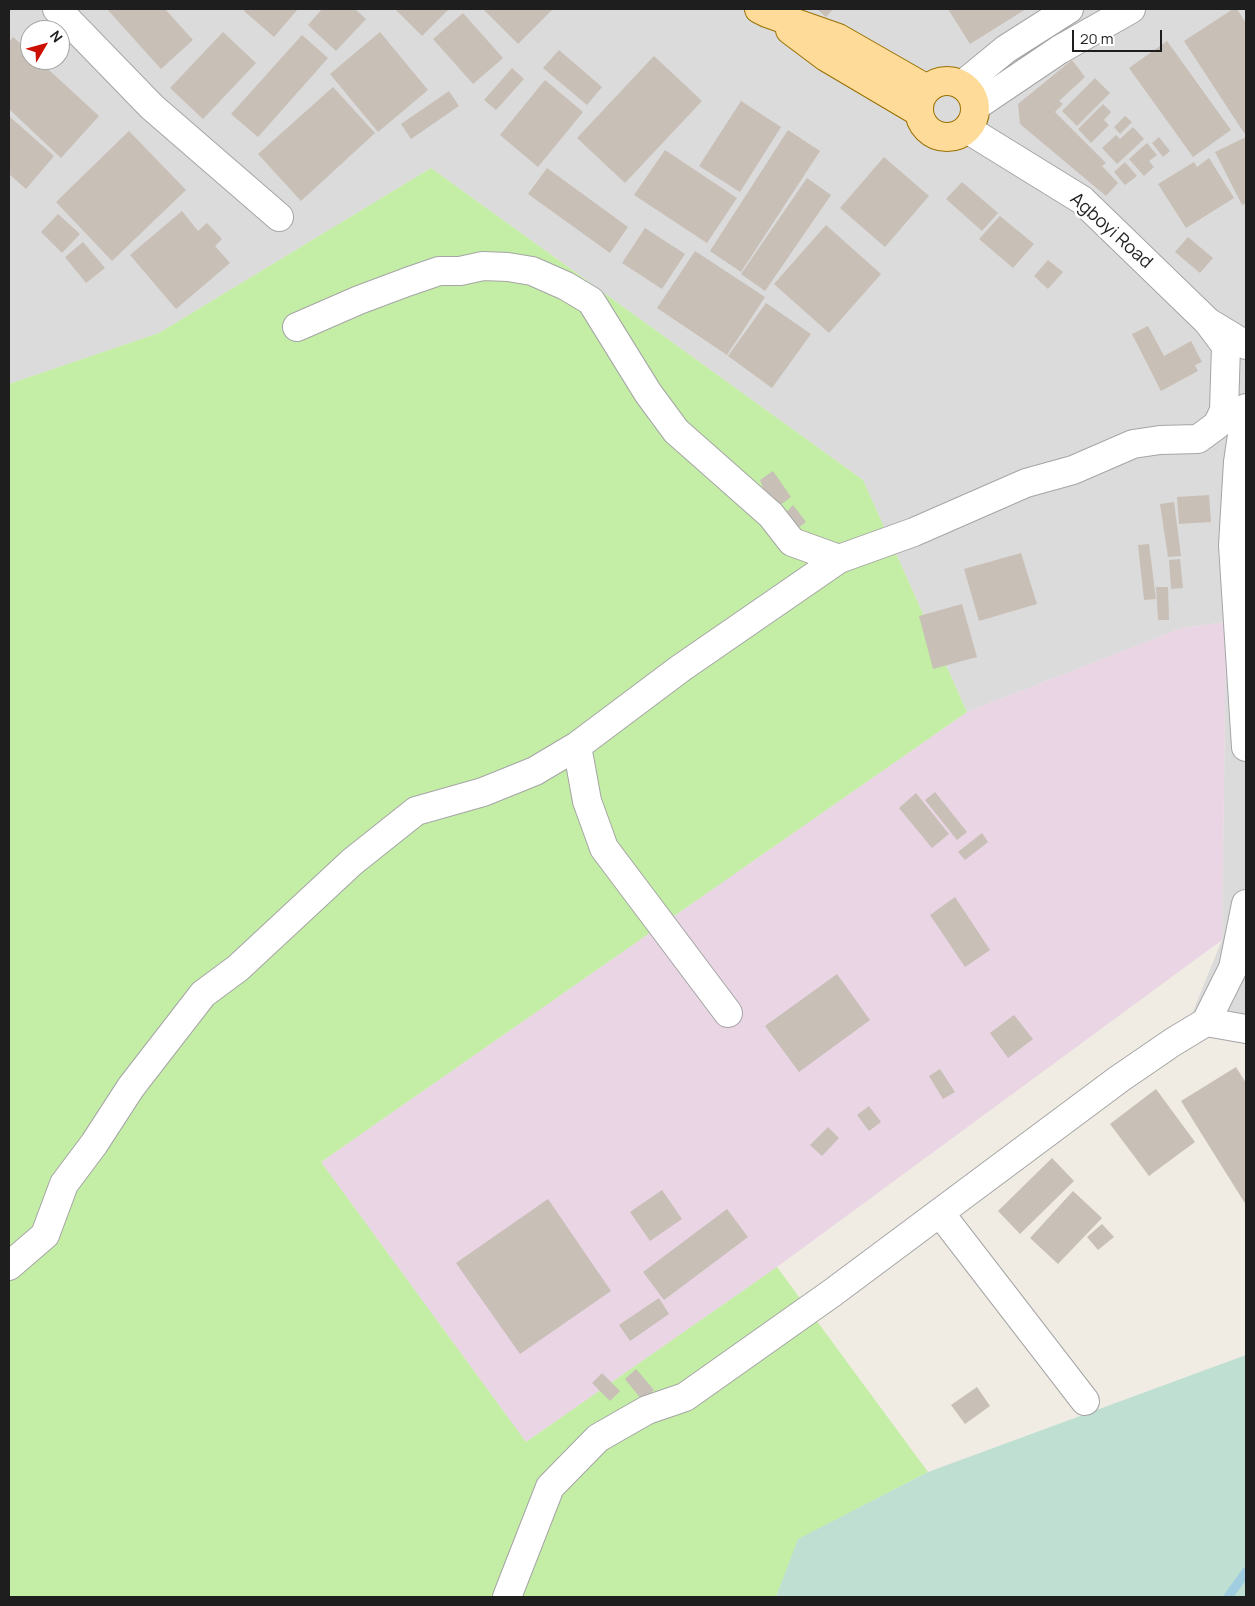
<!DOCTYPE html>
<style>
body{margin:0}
#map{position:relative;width:1255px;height:1606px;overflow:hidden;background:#f0ece3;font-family:Manrope,sans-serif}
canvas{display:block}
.frame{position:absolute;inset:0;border:10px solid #1e1e1e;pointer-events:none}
.north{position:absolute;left:20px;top:20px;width:50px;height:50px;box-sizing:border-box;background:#fff;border:1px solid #a5a5a5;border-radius:50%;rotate:53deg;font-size:14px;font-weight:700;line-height:20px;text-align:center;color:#1e1e1e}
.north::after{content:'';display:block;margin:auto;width:18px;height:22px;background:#cc0f00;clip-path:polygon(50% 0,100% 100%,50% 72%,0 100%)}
.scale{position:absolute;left:1072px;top:30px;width:90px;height:22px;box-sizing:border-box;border:2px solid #1e1e1e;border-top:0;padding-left:6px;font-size:15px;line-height:18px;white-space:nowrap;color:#1e1e1e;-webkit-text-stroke:4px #fff;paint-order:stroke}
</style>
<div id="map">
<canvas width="1255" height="1606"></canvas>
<div class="frame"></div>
<div class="north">N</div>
<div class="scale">20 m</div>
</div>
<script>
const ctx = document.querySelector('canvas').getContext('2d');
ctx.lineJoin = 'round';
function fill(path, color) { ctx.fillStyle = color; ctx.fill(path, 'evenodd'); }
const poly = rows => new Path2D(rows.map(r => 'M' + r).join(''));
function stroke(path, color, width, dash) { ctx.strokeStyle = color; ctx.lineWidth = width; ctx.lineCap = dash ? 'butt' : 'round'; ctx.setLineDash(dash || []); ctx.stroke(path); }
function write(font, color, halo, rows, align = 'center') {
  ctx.font = font + ' Manrope,sans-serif'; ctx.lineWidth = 5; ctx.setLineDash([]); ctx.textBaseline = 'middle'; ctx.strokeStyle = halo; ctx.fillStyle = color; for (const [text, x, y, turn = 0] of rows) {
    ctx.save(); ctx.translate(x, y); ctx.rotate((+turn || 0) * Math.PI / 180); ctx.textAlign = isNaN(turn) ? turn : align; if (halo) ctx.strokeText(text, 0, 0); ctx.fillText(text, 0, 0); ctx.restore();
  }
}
const residential = poly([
 [9,9,1246,9,1246,1033,1189,1021,1222,940,1226,622,1182,628,967,712,863,480,431,168,159,333,9,384],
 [30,30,60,30,60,60,30,60]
]);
const industrial = poly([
 [1226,622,1222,940,777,1267,526,1442,321,1162,967,712,1182,628]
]);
const grass = poly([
 [431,168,863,480,967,712,321,1162,526,1442,777,1267,928,1472,799,1539,776,1597,9,1597,9,384,159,333]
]);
const wetland = poly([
 [1246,1355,1246,1597,776,1597,798,1539,928,1472]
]);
const stream = poly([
 [1228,1597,1246,1572]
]);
const building = poly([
 [107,9,165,9,193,40,161,69],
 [246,9,298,9,274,37,244,11],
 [322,9,355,9,366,19,336,51,308,25],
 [395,9,449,9,422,36],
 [483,9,553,9,518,44],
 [817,9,833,9,826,17],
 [948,9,1026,9,970,44],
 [1233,9,1237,9,1246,23,1246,131,1244,133,1184,41],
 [463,13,503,58,473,84,433,39],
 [223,32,256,63,203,119,170,88],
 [380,32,428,90,378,132,330,74],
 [302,35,328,58,258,137,231,114],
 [13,37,30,52,30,60,38,60,99,116,61,158,9,109,9,42],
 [1167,41,1231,130,1193,157,1129,68],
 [559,50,602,87,587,105,543,68],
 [654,56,702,101,625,183,577,138],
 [1072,60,1085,77,1059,101,1063,104,1055,112,1106,163,1102,166,1118,183,1106,196,1020,124,1018,104],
 [512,68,524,79,496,110,484,100],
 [1095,78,1110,93,1077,126,1062,111],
 [545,80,583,112,538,167,500,135],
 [333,87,375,133,301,201,258,154],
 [449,91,459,106,411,139,401,124],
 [741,101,781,127,740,192,699,166],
 [1103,104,1111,112,1104,120,1109,125,1091,143,1078,129],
 [9,116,54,156,26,189,9,174],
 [1125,116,1132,122,1120,134,1114,127],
 [1133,127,1144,139,1117,164,1102,148,1116,135,1120,139],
 [788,130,820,151,741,272,710,251],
 [129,131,186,190,112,261,56,202],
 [1159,137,1170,151,1163,157,1152,143],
 [1246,137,1246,203,1242,205,1215,152],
 [1147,143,1157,155,1149,161,1154,167,1144,176,1129,159],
 [665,150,737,198,707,243,634,195],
 [884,157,929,196,885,247,840,208],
 [1209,158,1234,198,1186,228,1158,184,1194,162,1197,167],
 [1125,162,1137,176,1125,185,1114,172],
 [547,168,628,227,610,253,528,194],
 [807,178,831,195,765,291,741,274],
 [962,182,998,213,982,231,946,199],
 [182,211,198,231,207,223,222,239,215,246,230,263,176,309,130,255],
 [58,214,80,234,62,253,41,232],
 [1000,216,1034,244,1013,268,979,239],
 [826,225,881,274,829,333,774,284],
 [645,228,685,254,662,289,622,263],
 [1188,237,1213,258,1200,273,1175,252],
 [83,242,105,268,86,283,65,257],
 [695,251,765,297,727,355,657,308],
 [1048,260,1063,272,1048,289,1034,276],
 [766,303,811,334,772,388,728,356],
 [1148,326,1164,356,1191,341,1202,362,1195,365,1198,371,1161,391,1132,334],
 [773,471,791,497,772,511,760,480],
 [1209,495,1211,522,1179,524,1177,497],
 [1174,502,1181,556,1168,557,1160,504],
 [793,505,806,522,795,530,783,516],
 [1149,544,1156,599,1144,600,1138,545],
 [1021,553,1037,604,979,621,964,569],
 [1180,559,1183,588,1171,589,1169,560],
 [1156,587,1168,587,1169,620,1158,620],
 [962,604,977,657,933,669,919,616],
 [935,792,967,832,957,840,925,800],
 [916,793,949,834,932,848,899,808],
 [982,833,988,842,965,860,958,852],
 [955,897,990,950,965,967,930,915],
 [837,974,870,1020,799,1072,765,1026],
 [1014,1015,1033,1039,1008,1058,990,1033],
 [1236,1067,1246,1083,1246,1205,1181,1101],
 [940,1069,955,1092,943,1099,929,1076],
 [1156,1089,1195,1142,1149,1176,1110,1124],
 [869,1106,881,1122,869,1131,857,1115],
 [828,1127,839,1138,822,1156,810,1145],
 [1052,1158,1074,1181,1020,1234,998,1211],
 [662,1190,682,1219,650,1241,630,1212],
 [1073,1191,1102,1218,1058,1264,1030,1238],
 [548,1199,611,1291,520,1354,456,1263],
 [727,1209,748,1237,664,1300,643,1272],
 [1102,1224,1114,1237,1098,1250,1087,1237],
 [659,1298,669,1314,630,1341,619,1325],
 [636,1369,654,1390,642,1400,625,1379],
 [602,1373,620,1391,610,1401,592,1383],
 [977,1387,990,1406,965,1424,951,1405]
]);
const minor = poly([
 [57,9,152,107,279,217],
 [962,85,1006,49,1069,9],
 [976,106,1059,50,1131,9],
 [967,129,1082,200,1208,322,1246,345],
 [297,327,359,300,407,282,439,271,460,271,483,266,508,267,532,271,566,286,591,301,648,393,676,431,771,515,792,542,839,559],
 [1246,408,1238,462,1233,545,1246,747],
 [577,746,587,801,604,848,728,1013],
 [1206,1022,1246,1029],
 [940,1213,1085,1401],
 [9,1266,45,1235,64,1184,94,1144,131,1087,203,994,238,968,352,862,416,811,483,792,535,771,577,746,681,668,839,559,914,532,1026,483,1073,470,1133,444,1160,440,1198,439,1217,425,1224,411,1226,346,1208,322],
 [507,1597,550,1487,598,1438,647,1410,685,1397,832,1293,1119,1079,1173,1042,1206,1022,1233,968,1246,904]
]);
const major = poly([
 [759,9,767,13,838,38,927,89],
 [790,30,826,57,919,112],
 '919 109a28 28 0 1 1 56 0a28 28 0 1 1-56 0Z'
]);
const streetNames = [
 ["Agboyi Road",1111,231,42]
];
fill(residential, '#dcdbdb');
fill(industrial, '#e9d5e4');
fill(grass, '#c4eda6');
fill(wetland, '#bfdfd3');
stroke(stream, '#a1cde0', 9);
fill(building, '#c8bfb6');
stroke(minor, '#a5a5a5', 30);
stroke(major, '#987100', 30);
stroke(minor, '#fff', 28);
stroke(major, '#ffdb99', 28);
write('18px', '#1e1e1e', '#fff', streetNames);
</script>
